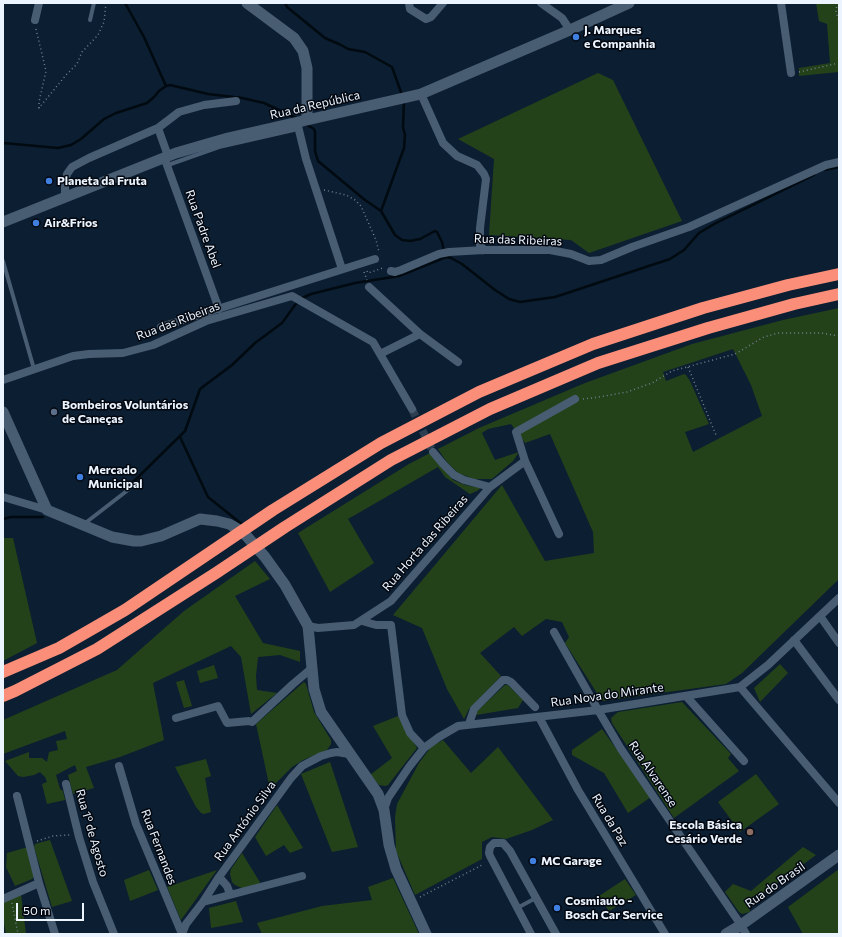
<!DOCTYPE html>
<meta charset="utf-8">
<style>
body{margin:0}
#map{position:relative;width:842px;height:937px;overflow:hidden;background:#0c1e31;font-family:Commissioner,sans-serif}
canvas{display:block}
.frame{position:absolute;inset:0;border:4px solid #ebf4ff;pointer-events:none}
.scale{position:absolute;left:16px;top:903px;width:68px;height:18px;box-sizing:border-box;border:2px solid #ebf4ff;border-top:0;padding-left:5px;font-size:12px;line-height:14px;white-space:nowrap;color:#ebf4ff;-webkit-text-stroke:3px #030810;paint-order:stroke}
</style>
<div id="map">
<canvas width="842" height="937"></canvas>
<div class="frame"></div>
<div class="scale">50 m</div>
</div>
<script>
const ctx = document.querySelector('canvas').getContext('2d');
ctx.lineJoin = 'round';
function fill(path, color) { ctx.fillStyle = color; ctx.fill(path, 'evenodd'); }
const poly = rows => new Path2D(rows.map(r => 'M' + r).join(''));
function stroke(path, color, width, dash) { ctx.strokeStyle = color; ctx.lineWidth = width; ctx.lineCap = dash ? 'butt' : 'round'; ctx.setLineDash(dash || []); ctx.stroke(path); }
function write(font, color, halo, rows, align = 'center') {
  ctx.font = font + ' Commissioner,sans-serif'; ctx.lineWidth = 3; ctx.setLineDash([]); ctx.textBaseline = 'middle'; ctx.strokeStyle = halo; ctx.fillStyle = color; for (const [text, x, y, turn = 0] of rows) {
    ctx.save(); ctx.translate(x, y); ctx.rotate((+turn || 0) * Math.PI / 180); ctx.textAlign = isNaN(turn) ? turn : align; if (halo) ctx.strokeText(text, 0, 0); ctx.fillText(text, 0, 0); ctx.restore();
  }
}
const green = poly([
 [816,3,839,3,839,72,799,76,799,68,830,63,827,24,819,21],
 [598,73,613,80,682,221,589,253,571,240,489,235,494,159,458,139],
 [839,308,839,579,742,673,726,684,602,701,565,643,569,637,562,622,546,619,522,636,514,627,480,653,501,676,469,709,464,719,447,689,422,628,393,615,502,485,545,561,594,553,593,532,550,434,525,443,511,424,488,429,482,433,495,460,519,452,513,461,492,479,474,479,458,473,446,461,438,449,479,428,585,383,692,344,783,320],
 [733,349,751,385,762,416,693,452,685,432,709,424,690,381,686,375,684,374,666,381,663,372],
 [430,453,453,480,465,485,481,488,477,491,470,494,445,477,438,467,348,519,374,563,330,592,298,533,409,464],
 [3,538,13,538,37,643,3,661],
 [255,561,270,579,235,596,263,643,300,651,300,662,280,655,258,657,256,676,257,690,277,693,251,714,241,657,231,646,153,683,164,740,120,757,86,767,94,788,73,794,68,775,77,771,75,765,56,775,60,789,63,791,65,800,47,804,42,784,47,782,45,777,40,772,34,775,23,777,18,776,5,761,29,752,29,758,42,758,47,762,49,752,58,750,56,741,67,739,65,731,3,754,3,720,117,670,184,611],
 [780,664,788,673,760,702,754,688],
 [214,665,218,678,200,683,197,671],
 [184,680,192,706,184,708,176,682],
 [304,682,306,684,314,712,331,740,331,744,327,750,303,760,292,767,270,789,256,724],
 [505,685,508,685,523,700,518,708,476,715,475,713],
 [682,702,731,754,728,758,739,771,674,818,612,723,611,718,618,712],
 [398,716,417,748,388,785,385,786,379,785,370,775,392,758,373,726],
 [602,729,651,797,628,813,604,773,572,755,572,750],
 [443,740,471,773,498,747,553,820,532,830,506,839,492,837,482,842,482,859,415,895,396,851,395,817,397,804,419,763,431,747],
 [206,759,211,776,205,778,211,812,204,814,201,813,196,807,175,767],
 [330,762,358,847,332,852,301,774],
 [756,774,779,804,740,832,718,802],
 [277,805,303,848,290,853,284,845,266,856,255,837],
 [50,840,72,901,52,907,34,847,35,844],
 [28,847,34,877,32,879,15,886,6,867,7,853],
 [803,847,816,855,749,904,750,912,742,914,739,912,725,892,733,884,751,891],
 [242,853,261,884,244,889,235,885,232,882,230,874,231,869],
 [839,869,839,934,803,934,788,907],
 [149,870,158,890,130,901,124,880],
 [217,870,181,920,167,887],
 [393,878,419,934,262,934,257,923,322,906,372,900,368,887],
 [625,879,636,895,609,911,599,896],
 [21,894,26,934,6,934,3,918,3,902],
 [236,901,243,922,211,928,209,908]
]);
const stream = poly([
 [125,3,144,37,166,86],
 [285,3,287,7,325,38,341,45,348,49,365,52,392,67,402,95],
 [307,125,314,129,315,132,315,151,318,161,365,200,381,211,395,235,402,240,410,241,420,239,435,231,437,232,442,242,444,251],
 [3,143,58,148,71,145,81,139,104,119,116,113,147,103,154,97,159,91,166,86,170,85,208,94,242,98,264,103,296,118],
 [824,170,839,167],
 [381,211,404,148,405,135,403,127,404,102],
 [180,437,208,497,243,525],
 [127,488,185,431,200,389,232,365,255,343,282,323,295,305,302,298,311,294,355,283,399,276,446,257,451,258,462,264,495,290,509,299,520,302,555,297,670,259,684,250,699,233,716,223,814,175],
 [3,519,11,517,43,517]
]);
const streetTunnel = poly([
 [412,409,433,452]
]);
const path = poly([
 [837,3,836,12,839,21],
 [36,29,46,71,39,102,39,108,66,75,77,64,82,52,98,35,104,22,106,3],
 [799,72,839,63],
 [324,190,346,195,355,200,361,206,376,240,379,252],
 [367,271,368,273,383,268],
 [364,272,367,280],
 [688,367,716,435],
 [583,399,599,397,627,392,652,383,672,371,735,354,764,337,778,333,821,333,839,336],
 [37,841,53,836,70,835],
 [420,897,484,864],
 [12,903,18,934]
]);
const lane = poly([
 [90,20,94,3],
 [168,165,219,147,298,129],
 [3,261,34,369],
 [84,524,128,490],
 [517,908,536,898]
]);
const street = poly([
 [409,3,410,9,426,19,431,17,443,3],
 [541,3,562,18,570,30],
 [781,3,791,73],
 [35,20,39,3],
 [421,94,443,143,457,156,477,165,484,174,486,179,480,228,480,245,484,250],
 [297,122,306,159,342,269],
 [168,156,158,128,179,112,204,105,236,101],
 [164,157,219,309],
 [65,197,65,183,67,174,72,167,89,158,158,128],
 [391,271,395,272,401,270,439,254,449,252,484,250,550,250,571,254,589,261,601,260,632,247,689,227,826,165,839,162],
 [369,287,420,334],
 [161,327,375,259],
 [380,354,420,334,458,362],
 [3,380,73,356,89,354,123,353,153,345,206,321,292,296,373,342,412,409],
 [433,452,443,464,454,475,464,480,490,487],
 [3,497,47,510],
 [559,534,525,461,516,432,575,399],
 [820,616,839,643],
 [362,621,376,625,391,625,402,715,410,733,424,748],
 [308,626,318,628,354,625,391,601,490,487,525,461],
 [554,632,598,710,621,749,741,925,746,934],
 [794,640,839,700],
 [740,687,839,803],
 [686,696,744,761],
 [539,717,578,790,665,934],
 [176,718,218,706,227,723,249,721,252,722,293,684,312,668],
 [469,724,474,709,503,680,507,680,511,682,535,707],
 [119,766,136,824,182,934],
 [66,784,79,837,93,882,114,934],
 [17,796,39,883,55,934],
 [384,810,388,798,409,767,424,748,439,737,458,726,598,710,740,687,768,665,839,598],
 [219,877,227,886,230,894],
 [3,899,39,883],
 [203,902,302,876],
 [182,934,186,924,203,902,219,877,291,778,302,766,321,756,331,753,337,752,349,754],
 [531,934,490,856,489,853,490,847,494,843,503,843,510,851,556,934]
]);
const secondary = poly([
 [247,3,294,38,303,51,307,68,307,120],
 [3,222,176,153,228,138,421,94,570,30,629,3],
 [3,412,47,510,112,537,134,541,141,541,161,536,200,519,217,521,229,524,243,532,265,557,285,585,308,626,314,689,321,712,378,794,384,810,389,845,396,869,426,934],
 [726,934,741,925,839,855]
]);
const highway = poly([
 [3,672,59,648,125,610,273,510,381,443,479,392,593,344,703,308,788,285,839,274],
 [3,696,15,691,97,649,216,573,285,527,391,460,490,409,598,363,708,328,794,304,839,294]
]);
const markers = [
 [576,37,4,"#3f7fe0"],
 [49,181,4,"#3f7fe0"],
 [36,223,4,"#3f7fe0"],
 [54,412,4,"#5c6f8a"],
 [80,477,4,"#3f7fe0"],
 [750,832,4,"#8d6e63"],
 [533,861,4,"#3f7fe0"],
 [557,908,4,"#3f7fe0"]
];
const poiNames = [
 ["J. Marques",584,30],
 ["e Companhia",584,44],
 ["Planeta da Fruta",57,181],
 ["Air&Frios",44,223],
 ["Bombeiros Voluntários",62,405],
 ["de Caneças",62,419],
 ["Mercado",88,470],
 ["Municipal",88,484],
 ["Escola Básica",742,825,"right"],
 ["Cesário Verde",742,839,"right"],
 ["MC Garage",541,861],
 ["Cosmiauto -",565,901],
 ["Bosch Car Service",565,915]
];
const streetNames = [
 ["Rua da República",315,105,-13],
 ["Rua Padre Abel",203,229,70],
 ["Rua das Ribeiras",518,240,2],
 ["Rua das Ribeiras",178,321,-21],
 ["Rua Horta das Ribeiras",425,543,-49],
 ["Rua Nova do Mirante",607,695,-8],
 ["Rua Alvarense",653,774,56],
 ["Rua da Paz",610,820,59],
 ["Rua António Silva",245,821,-54],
 ["Rua 1º de Agosto",92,833,74],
 ["Rua Fernandes",159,847,69],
 ["Rua do Brasil",775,885,-35]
];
fill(green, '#24421a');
stroke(stream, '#010a10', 2.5);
stroke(streetTunnel, '#2d3e50', 8, [8, 4]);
stroke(path, '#717f8f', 1.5, [1, 3]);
stroke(lane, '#485c72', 4);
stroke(street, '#485c72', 8);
stroke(secondary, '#485c72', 11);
stroke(highway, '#fa8e79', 12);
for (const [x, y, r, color] of markers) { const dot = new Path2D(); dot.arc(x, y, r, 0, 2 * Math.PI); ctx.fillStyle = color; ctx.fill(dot); stroke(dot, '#030810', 1.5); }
write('bold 12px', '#ebf4ff', '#030810', poiNames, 'left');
write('12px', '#ebf4ff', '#030810', streetNames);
</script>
